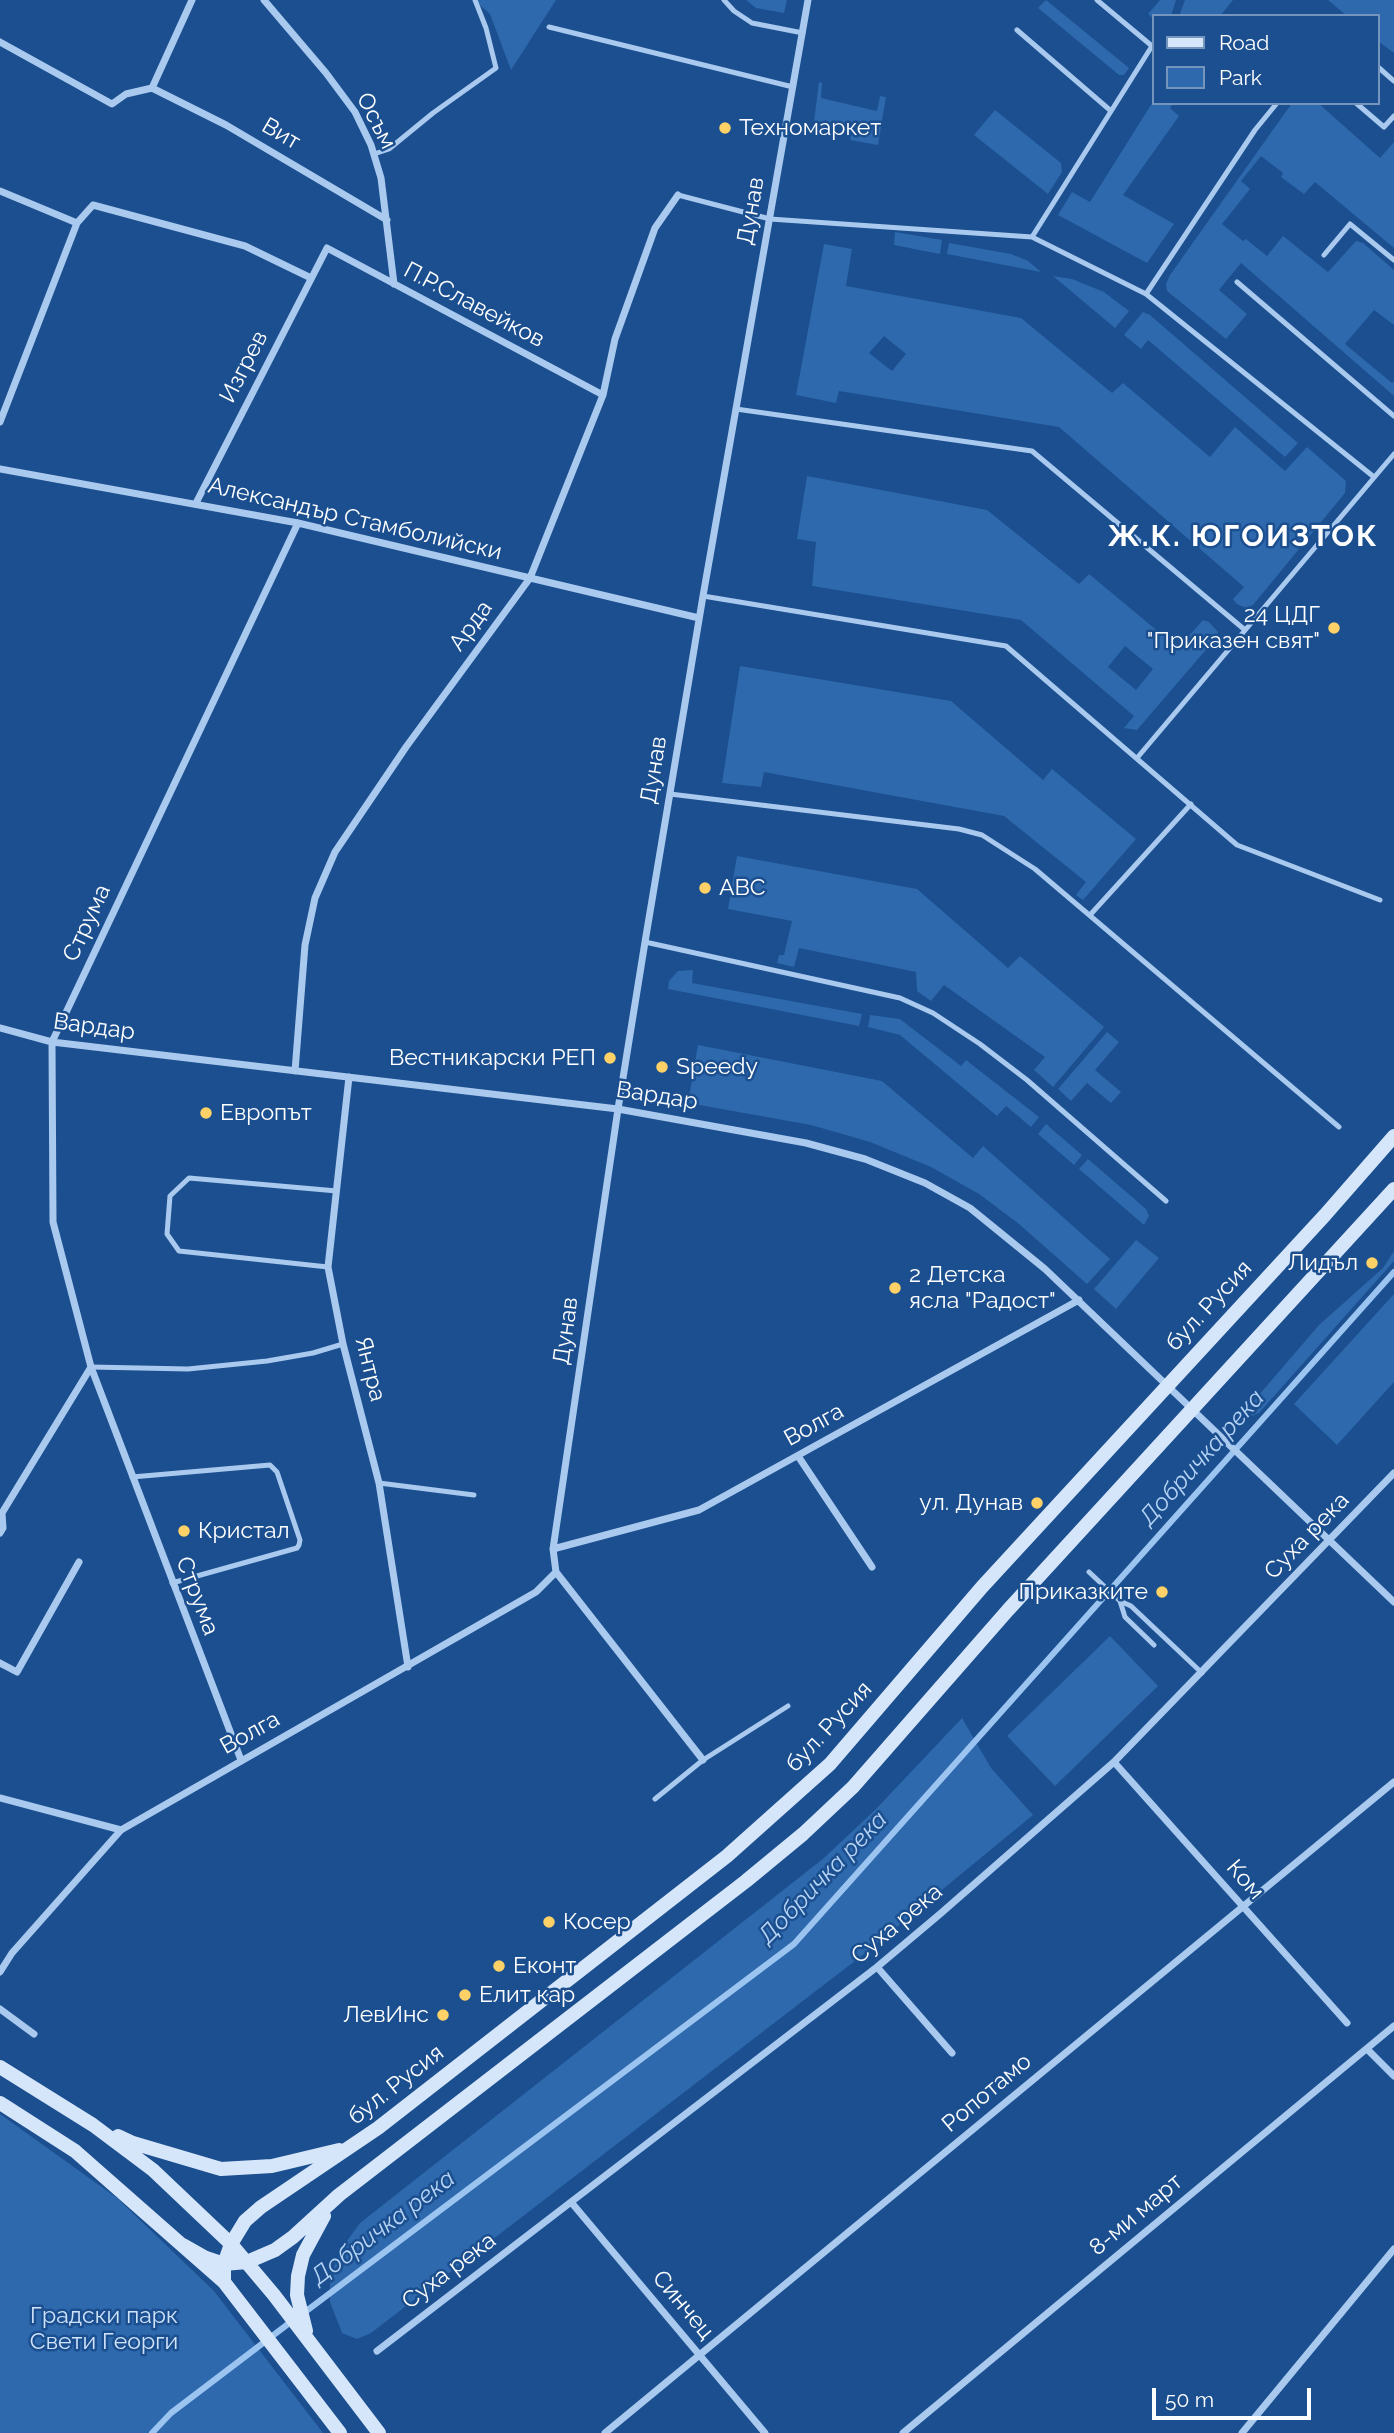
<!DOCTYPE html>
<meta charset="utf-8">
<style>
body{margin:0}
#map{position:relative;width:1394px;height:2433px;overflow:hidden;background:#1b4f8f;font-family:Raleway,sans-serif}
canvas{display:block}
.legend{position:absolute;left:1152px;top:14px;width:228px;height:91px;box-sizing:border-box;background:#1b4f8f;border:2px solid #7695bc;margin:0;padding:9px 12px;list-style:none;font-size:21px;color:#fff}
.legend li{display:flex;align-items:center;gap:14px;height:35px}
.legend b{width:35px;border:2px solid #7695bc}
.scale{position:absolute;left:1152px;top:2388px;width:159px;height:32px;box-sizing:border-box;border:4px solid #fff;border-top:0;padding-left:9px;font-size:21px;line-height:24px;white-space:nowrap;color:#fff;-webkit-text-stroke:5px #1b4f8f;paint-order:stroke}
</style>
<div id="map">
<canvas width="1394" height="2433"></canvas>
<ul class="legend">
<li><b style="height:9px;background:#d6e6fa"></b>Road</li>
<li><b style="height:19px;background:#2e69ad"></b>Park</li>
</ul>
<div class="scale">50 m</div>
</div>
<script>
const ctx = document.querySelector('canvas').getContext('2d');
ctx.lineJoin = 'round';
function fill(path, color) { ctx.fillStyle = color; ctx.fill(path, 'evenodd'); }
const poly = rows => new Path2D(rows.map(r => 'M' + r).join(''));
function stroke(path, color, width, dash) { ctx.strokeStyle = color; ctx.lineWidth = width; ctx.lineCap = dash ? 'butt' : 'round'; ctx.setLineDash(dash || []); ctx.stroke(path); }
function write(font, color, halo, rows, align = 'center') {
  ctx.font = font + ' Raleway,sans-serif'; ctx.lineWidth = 5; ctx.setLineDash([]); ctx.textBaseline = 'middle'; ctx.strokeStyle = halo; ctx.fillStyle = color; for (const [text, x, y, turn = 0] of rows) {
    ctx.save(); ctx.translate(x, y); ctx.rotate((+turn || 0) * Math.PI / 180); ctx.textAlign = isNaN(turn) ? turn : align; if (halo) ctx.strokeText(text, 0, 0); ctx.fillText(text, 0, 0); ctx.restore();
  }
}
const green = poly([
 [474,0,556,0,511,70,490,14],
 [746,0,787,0,784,13,756,8],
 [1046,0,1129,68,1124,75,1119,75,1038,8],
 [1160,0,1176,0,1171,16,1154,16,1154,19,1148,14],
 [1185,0,1233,0,1220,16,1179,16],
 [1328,0,1394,0,1394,53,1378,41,1378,16,1347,16],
 [819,82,822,83,821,98,877,111,880,96,886,97,878,145,850,140,851,129,814,122],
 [1154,100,1154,103,1173,103,1170,108,1179,116,1123,195,1174,224,1147,263,1058,215,1072,192,1090,202],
 [1292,103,1318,103,1380,158,1394,142,1394,248,1315,182,1304,194,1281,177,1283,173,1261,156,1241,181,1250,189,1222,224,1243,241,1246,239,1267,256,1283,236,1328,272,1356,241,1363,243,1394,270,1394,325,1374,310,1345,344,1392,383,1394,381,1394,396,1241,263,1219,290,1247,314,1226,339,1167,291,1166,284,1170,275],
 [995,110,1061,163,1062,172,1048,194,974,135],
 [895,232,942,240,940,254,894,245],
 [949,243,1011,254,1028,261,1041,272,947,254],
 [824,244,852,249,846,286,1021,318,1112,393,1123,383,1210,457,1235,427,1285,471,1307,447,1346,481,1345,493,1253,605,1246,608,1237,604,1233,599,1244,587,1059,427,839,391,836,403,796,395],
 [884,336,906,354,892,371,869,353],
 [1053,276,1072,279,1104,292,1129,311,1115,328],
 [1143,312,1150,315,1298,443,1285,457,1148,340,1141,349,1124,335],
 [807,476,987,510,1079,584,1089,574,1178,648,1203,620,1209,622,1218,632,1216,638,1137,730,1124,728,1134,716,1021,620,812,586,816,542,797,539],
 [1125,646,1153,669,1136,690,1108,667],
 [740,666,951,701,1043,780,1052,769,1136,839,1083,900,1076,895,1086,882,1004,816,764,772,761,787,722,783],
 [737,856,917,889,1008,968,1020,956,1104,1027,1053,1087,1034,1070,1045,1057,944,985,931,1001,917,991,916,972,799,948,794,967,777,963,779,955,784,955,792,921,728,909],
 [693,970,692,983,862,1014,859,1026,668,989,669,981,678,971],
 [870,1015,900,1019,961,1066,966,1060,1039,1117,1031,1127,1006,1106,997,1116,900,1035,868,1027],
 [1107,1032,1119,1042,1095,1070,1121,1092,1111,1103,1087,1083,1071,1101,1058,1089],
 [698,1045,882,1081,973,1158,983,1146,1110,1259,1087,1284,1019,1224,979,1194,931,1167,870,1142,811,1125,688,1103],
 [1046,1124,1082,1155,1074,1165,1038,1134],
 [1088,1159,1146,1209,1149,1216,1144,1225,1079,1169],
 [1136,1240,1159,1258,1116,1309,1094,1289],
 [1394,1251,1394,1261,1259,1413,1252,1416,1246,1410,1319,1325,1383,1268],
 [1394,1294,1394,1382,1337,1445,1294,1404],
 [1110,1636,1158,1686,1055,1786,1007,1736],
 [962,1718,991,1768,1033,1815,864,1954,371,2333,357,2339,342,2333,330,2302,330,2280,339,2252,360,2223,824,1858,876,1809],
 [0,2114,117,2198,214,2291,323,2433,0,2433]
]);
const stream = poly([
 [301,2315,794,1944,1394,1272],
 [152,2433,171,2413,292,2321]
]);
const lane = poly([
 [724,0,734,11,752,23,803,33],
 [549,27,793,87],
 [1017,30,1111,111],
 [1378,67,1394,81],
 [1356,103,1384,127,1394,116],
 [374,154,389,149,433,113,496,68,486,28,475,0],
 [678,195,770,219,1032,237,1146,294,1374,477],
 [1032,237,1152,46,1097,0],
 [1324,255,1350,224,1394,260],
 [1237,282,1394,416],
 [1146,294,1255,130,1277,103],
 [736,409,1032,451,1245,630],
 [703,596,1006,646,1237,845,1380,900],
 [1137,758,1394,454],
 [670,794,959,829,982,835,1035,869,1339,1127],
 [1090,915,1191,804],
 [645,942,900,998,933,1013,980,1044,1027,1080,1166,1201],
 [328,1267,179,1251,167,1234,170,1196,189,1178,337,1191],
 [91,1367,188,1369,267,1361,313,1353,343,1344],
 [132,1477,270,1465,277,1472,300,1540,299,1545,297,1548,172,1583],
 [379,1483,474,1495],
 [1089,1572,1120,1601,1131,1606,1202,1673],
 [1120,1601,1125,1617,1154,1645],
 [655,1799,703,1760,788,1706]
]);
const street = poly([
 [264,0,326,73,355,112,371,145,381,178,394,284],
 [0,42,112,104,126,94,152,88,192,0],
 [152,88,226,125,387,220],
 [0,191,77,223,93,205,245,246,311,278],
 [0,422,77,223],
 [0,469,298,523,699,618],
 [196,503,327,248,603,395],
 [0,1028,52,1042,618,1109,806,1143,865,1159,925,1183,970,1208,1045,1269,1394,1602],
 [295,1071,305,945,315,898,335,852,406,747,530,578,603,395,615,339,655,228,678,195],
 [349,1077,328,1267,343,1344,379,1483,408,1667],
 [798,1456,872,1567],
 [0,1533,3,1528,2,1513,91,1367],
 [553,1549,699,1510,1079,1300],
 [0,1663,17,1672,79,1562],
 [241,1760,91,1367,53,1222,52,1042,298,523],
 [703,1760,556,1572,553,1549,618,1109,645,942,703,596,808,0],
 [1114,1762,1347,2023],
 [0,1798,121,1830],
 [877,1967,952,2053],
 [0,1972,12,1953,121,1830,536,1592,556,1572],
 [0,2009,34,2034],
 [1367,2049,1394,2076],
 [571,2202,765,2433],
 [377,2351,877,1967,940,1914,1114,1762,1394,1473],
 [605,2433,1394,1782],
 [903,2433,1394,2026],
 [1242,2433,1394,2249]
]);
const secondary = poly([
 [0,2067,93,2125,153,2170,231,2244,274,2295,379,2433],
 [0,2103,75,2151,224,2282,340,2433],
 [118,2136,133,2143,221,2169,272,2166,339,2150],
 [183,2245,206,2258,224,2264,247,2262,275,2250,293,2237,339,2195,746,1881,803,1834,853,1787,1008,1610,1394,1189],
 [224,2282,224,2264,231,2244,245,2221,261,2207,378,2128,727,1856,830,1764,982,1587,1325,1215,1394,1136],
 [306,2331,297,2295,298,2276,303,2255,324,2216]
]);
const markers = [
 [725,128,7,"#ffd166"],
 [1334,628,7,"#ffd166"],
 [705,888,7,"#ffd166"],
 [610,1058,7,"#ffd166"],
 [662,1067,7,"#ffd166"],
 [206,1113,7,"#ffd166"],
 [1372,1263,7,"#ffd166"],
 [895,1288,7,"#ffd166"],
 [1037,1503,7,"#ffd166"],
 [184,1531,7,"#ffd166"],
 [1162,1592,7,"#ffd166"],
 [549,1922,7,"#ffd166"],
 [499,1966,7,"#ffd166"],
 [465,1995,7,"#ffd166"],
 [443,2015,7,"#ffd166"]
];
const streetNames = [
 ["Осъм",376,121,63],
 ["Вит",281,134,30],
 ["Дунав",751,211,-80],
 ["П.Р.Славейков",474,305,28],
 ["Изгрев",244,367,-63],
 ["Александър Стамболийски",355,519,13],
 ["Арда",471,626,-54],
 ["Дунав",654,770,-81],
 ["Струма",87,923,-65],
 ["Вардар",94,1027,8],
 ["Вардар",657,1096,9],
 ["бул. Русия",1209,1306,-47],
 ["Дунав",566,1331,-82],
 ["Янтра",370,1369,76],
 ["Волга",814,1425,-29],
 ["Суха река",1307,1536,-46],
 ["Струма",197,1596,69],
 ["бул. Русия",829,1727,-47],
 ["Волга",250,1733,-29],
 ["Ком",1245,1880,49],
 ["Суха река",897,1924,-40],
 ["бул. Русия",396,2085,-38],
 ["Ропотамо",987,2093,-40],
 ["8-ми март",1136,2215,-40],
 ["Суха река",449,2271,-37],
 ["Синчец",683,2305,50]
];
const poiNames = [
 ["Техномаркет",739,128],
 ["24 ЦДГ",1320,615,"right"],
 ["\"Приказен свят\"",1320,641,"right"],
 ["ABC",719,888],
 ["Вестникарски РЕП",596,1058,"right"],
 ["Speedy",676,1067],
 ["Европът",220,1113],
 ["Лидъл",1358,1263,"right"],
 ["2 Детска",909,1275],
 ["ясла \"Радост\"",909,1301],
 ["ул. Дунав",1023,1503,"right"],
 ["Кристал",198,1531],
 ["Приказките",1148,1592,"right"],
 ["Косер",563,1922],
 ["Еконт",513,1966],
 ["Елит кар",479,1995],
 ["ЛевИнс",429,2015,"right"]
];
const parkNames = [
 ["Градски парк",104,2316],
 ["Свети Георги",104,2342]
];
const waterNames = [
 ["Добричка река",1202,1458,-48],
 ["Добричка река",823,1878,-46],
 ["Добричка река",383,2228,-37]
];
const districtNames = [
 ["Ж.К. ЮГОИЗТОК",1243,537]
];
fill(green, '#2e69ad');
stroke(stream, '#9cc4f0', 6);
stroke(lane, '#a9c9ee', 5);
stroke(street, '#a9c9ee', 7);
stroke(secondary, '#d6e6fa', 14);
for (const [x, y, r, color] of markers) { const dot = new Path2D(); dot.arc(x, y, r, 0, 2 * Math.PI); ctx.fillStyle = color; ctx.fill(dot); stroke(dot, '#1b4f8f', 2.5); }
write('23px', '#fff', '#1b4f8f', streetNames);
write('23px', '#fff', '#1b4f8f', poiNames, 'left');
write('23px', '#cfe3fa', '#1b4f8f', parkNames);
write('italic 24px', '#b5d3f5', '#1b4f8f', waterNames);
ctx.letterSpacing = '2px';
write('bold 30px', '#fff', '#1b4f8f', districtNames);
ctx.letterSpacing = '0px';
</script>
